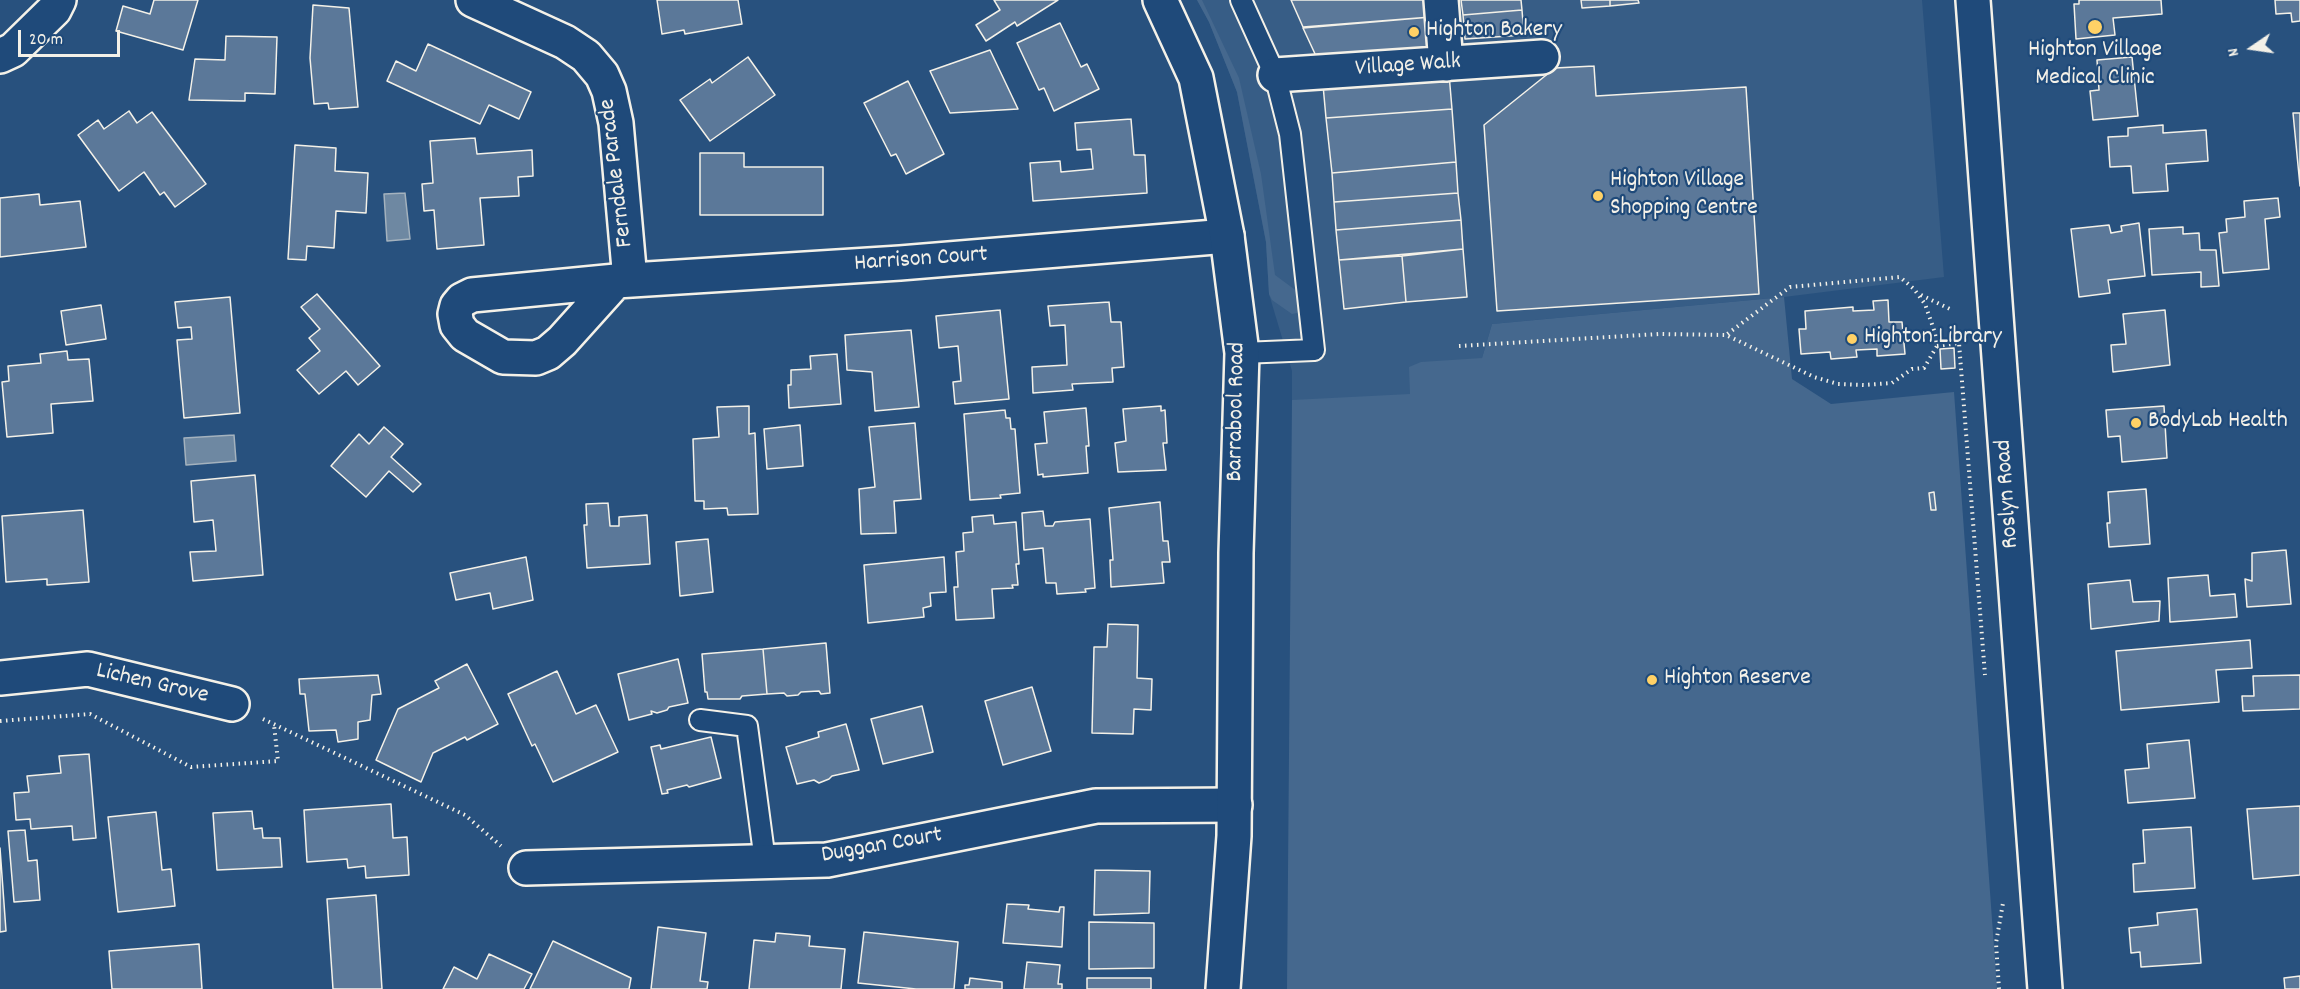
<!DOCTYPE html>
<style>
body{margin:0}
#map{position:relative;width:2300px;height:989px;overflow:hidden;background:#28517e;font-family:Dekko,sans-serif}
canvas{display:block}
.north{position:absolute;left:2222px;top:18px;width:60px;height:60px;-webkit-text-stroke:4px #1f4a7a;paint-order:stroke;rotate:257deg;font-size:16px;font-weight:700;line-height:24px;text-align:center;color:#f4f1e8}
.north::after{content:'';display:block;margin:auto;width:21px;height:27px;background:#f4f1e8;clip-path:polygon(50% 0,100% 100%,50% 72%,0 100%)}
.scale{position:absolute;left:18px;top:30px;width:102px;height:27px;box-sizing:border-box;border:3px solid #f4f1e8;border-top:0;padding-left:8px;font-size:18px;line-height:21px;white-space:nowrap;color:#f4f1e8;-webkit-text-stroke:4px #1f4a7a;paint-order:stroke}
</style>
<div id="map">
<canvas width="2300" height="989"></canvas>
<div class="north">N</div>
<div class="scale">20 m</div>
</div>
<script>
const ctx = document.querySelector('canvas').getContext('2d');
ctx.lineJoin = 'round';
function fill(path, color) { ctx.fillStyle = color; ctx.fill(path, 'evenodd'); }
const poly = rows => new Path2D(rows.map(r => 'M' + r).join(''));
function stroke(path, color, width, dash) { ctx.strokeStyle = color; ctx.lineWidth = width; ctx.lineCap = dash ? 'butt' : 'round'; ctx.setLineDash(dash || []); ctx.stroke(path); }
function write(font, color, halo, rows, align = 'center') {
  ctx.font = font + ' Dekko,sans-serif'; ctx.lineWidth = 4.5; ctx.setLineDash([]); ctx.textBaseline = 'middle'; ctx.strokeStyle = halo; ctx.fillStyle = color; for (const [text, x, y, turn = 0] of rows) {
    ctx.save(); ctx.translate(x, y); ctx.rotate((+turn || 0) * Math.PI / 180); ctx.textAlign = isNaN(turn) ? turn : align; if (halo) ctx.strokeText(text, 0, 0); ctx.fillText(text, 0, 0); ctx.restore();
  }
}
const built = poly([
 [1197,0,1922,0,1944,277,1784,297,1492,324,1482,358,1418,402,1292,410,1292,371,1269,294,1266,242,1237,92,1209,22]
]);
const green = poly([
 [1197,0,1202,0,1239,78,1261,174,1275,275,1298,292,1300,309,1297,313,1292,314,1272,300,1269,294,1266,242,1237,92,1209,22],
 [1784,297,1792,379,1831,404,1954,392,1997,989,1287,989,1292,400,1410,394,1409,367,1421,362,1482,358,1492,324]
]);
const water = poly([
 [405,193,410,239,387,241,384,194,405,193],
 [234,435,236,461,186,465,184,438,234,435]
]);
const building = poly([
 [154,0,198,0,183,50,116,31,123,6,150,14,154,0],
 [657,0,738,0,742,24,685,34,684,30,662,34,657,0],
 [994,0,1058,0,1017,26,1015,22,986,41,976,25,1000,10,994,0],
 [1291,0,1430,0,1431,17,1303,27,1291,0],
 [1461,0,1521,0,1522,10,1463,15,1461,0],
 [1581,0,1610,0,1610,6,1582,8,1581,0],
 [1610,0,1638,0,1639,3,1610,6,1610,0],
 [2079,0,2161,0,2162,14,2113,18,2115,35,2076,39,2074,4,2079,4,2079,0],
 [2275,0,2300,0,2300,21,2292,22,2291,13,2276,14,2275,0],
 [313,5,349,8,358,107,329,109,328,103,314,104,310,58,313,5],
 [1522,10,1524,35,1465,39,1463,15,1522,10],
 [1431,17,1431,48,1316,56,1303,28,1431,17],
 [1060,23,1081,67,1087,64,1099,89,1054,111,1044,88,1039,90,1017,43,1060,23],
 [226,36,277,37,275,94,245,93,245,101,189,100,195,59,225,60,226,36],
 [428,44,531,92,519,119,489,105,480,124,387,81,396,61,416,71,428,44],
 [990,50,1018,109,950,113,930,71,990,50],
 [748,57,775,95,710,141,680,100,710,79,712,83,748,57],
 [2132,57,2138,116,2093,120,2090,91,2099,90,2097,60,2132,57],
 [1594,66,1596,96,1746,87,1759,294,1497,311,1484,125,1555,68,1594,66],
 [1449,74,1452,109,1326,118,1323,85,1449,74],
 [908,81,944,154,906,174,896,154,891,156,864,103,908,81],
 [1452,109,1456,162,1332,173,1326,118,1452,109],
 [129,111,137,123,152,112,206,184,175,207,164,192,160,195,144,172,119,191,78,135,98,120,104,129,129,111],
 [2293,113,2300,113,2300,186,2293,113],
 [1131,119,1134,155,1145,155,1147,193,1033,201,1030,163,1060,161,1061,172,1093,169,1091,149,1077,150,1075,123,1131,119],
 [2163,125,2163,133,2206,130,2208,161,2166,164,2168,191,2133,193,2131,166,2110,167,2108,137,2128,136,2128,128,2163,125],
 [475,138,477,154,532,150,533,176,518,177,519,196,480,198,484,245,437,249,434,210,424,211,422,184,433,183,430,141,475,138],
 [295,145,336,148,335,171,368,173,366,213,336,211,334,248,307,246,306,260,288,259,295,145],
 [700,153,744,153,744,167,823,167,823,215,700,215,700,153],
 [1456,162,1458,193,1334,202,1332,173,1456,162],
 [1458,193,1461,220,1336,230,1334,202,1458,193],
 [39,194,40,205,80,201,86,247,0,257,0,198,39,194],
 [2278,198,2280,217,2265,219,2269,269,2223,273,2219,233,2227,232,2226,219,2245,217,2244,201,2278,198],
 [1461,220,1463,249,1339,260,1336,230,1461,220],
 [2139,223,2145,276,2108,280,2110,293,2079,297,2071,229,2109,225,2111,233,2122,231,2121,226,2139,223],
 [2183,227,2183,234,2199,233,2200,250,2216,250,2219,286,2201,287,2201,272,2152,275,2149,229,2183,227],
 [1463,249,1467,297,1406,302,1402,256,1463,249],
 [1402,256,1406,302,1344,309,1339,260,1402,256],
 [317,294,380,366,358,385,346,371,319,394,297,370,320,351,309,338,320,329,301,307,317,294],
 [230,297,240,413,184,418,177,340,192,339,191,327,178,328,175,302,230,297],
 [1888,300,1889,322,1902,322,1905,354,1877,356,1877,349,1856,350,1857,357,1831,359,1830,352,1801,354,1799,329,1806,329,1805,311,1853,307,1853,311,1874,310,1873,301,1888,300],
 [1109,302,1111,322,1121,322,1124,367,1112,368,1113,382,1072,384,1073,390,1033,393,1032,367,1067,365,1065,325,1050,326,1048,306,1109,302],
 [101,305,106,339,66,345,61,311,101,305],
 [1000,310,1009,399,955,404,953,382,961,381,958,346,939,348,936,316,1000,310],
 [2165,310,2170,365,2113,372,2111,345,2126,344,2123,314,2165,310],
 [911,330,919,407,875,411,872,372,847,370,845,335,911,330],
 [1954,348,1955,368,1941,369,1940,349,1954,348],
 [67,351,68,360,89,359,93,401,51,404,53,433,7,437,2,382,9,381,8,366,41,363,40,354,67,351],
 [837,354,841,404,789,408,788,385,791,385,791,370,811,369,810,356,837,354],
 [749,406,749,434,755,433,758,514,728,515,727,508,704,509,704,501,695,501,693,439,719,437,717,407,749,406],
 [1161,406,1161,411,1165,410,1167,443,1163,443,1166,470,1118,472,1115,443,1126,441,1123,409,1161,406],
 [2164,406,2167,458,2122,462,2120,436,2108,437,2106,410,2164,406],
 [1086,408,1089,446,1086,446,1088,473,1043,477,1043,474,1038,475,1035,444,1047,443,1044,412,1086,408],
 [1005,410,1006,418,1010,418,1011,429,1015,429,1020,493,1000,495,1001,498,970,500,964,414,1005,410],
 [915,423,921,499,894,501,896,533,861,534,859,489,875,487,869,427,915,423],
 [800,425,803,466,767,469,764,429,800,425],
 [384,427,403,444,391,457,421,484,413,492,389,471,366,497,331,466,359,434,369,444,384,427],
 [255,475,263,575,193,581,190,552,216,551,213,520,194,522,191,481,255,475],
 [2146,489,2150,544,2109,547,2107,523,2110,523,2108,492,2146,489],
 [1934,492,1936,510,1931,510,1929,493,1934,492],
 [1160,502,1163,541,1168,541,1170,562,1162,562,1164,583,1111,587,1110,560,1113,560,1109,508,1160,502],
 [608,503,610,526,619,526,619,517,647,515,650,564,587,568,584,525,587,525,586,504,608,503],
 [83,510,89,582,47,585,47,579,6,582,2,516,83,510],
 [1043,511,1045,526,1053,526,1055,522,1090,519,1095,588,1085,589,1086,592,1057,594,1056,583,1046,583,1043,548,1024,550,1022,513,1043,511],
 [993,515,994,524,1016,522,1019,564,1016,564,1018,585,1012,585,1013,588,992,589,994,618,956,620,954,587,958,587,956,552,964,551,963,533,973,532,972,517,993,515],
 [708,539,713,592,680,596,676,542,708,539],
 [2286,550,2291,604,2247,607,2245,579,2252,581,2252,553,2286,550],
 [526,557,533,600,493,609,490,593,456,600,450,573,526,557],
 [944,557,946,592,930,593,931,606,923,608,924,617,868,623,864,565,944,557],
 [2208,575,2210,596,2235,594,2237,617,2170,622,2168,578,2208,575],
 [2130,580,2133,602,2160,601,2159,621,2091,629,2088,584,2130,580],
 [1108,624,1138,625,1137,678,1152,679,1151,710,1134,709,1133,734,1092,733,1094,647,1107,647,1108,624],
 [2250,640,2252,668,2216,670,2219,702,2121,710,2116,651,2250,640],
 [826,643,830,693,821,694,819,691,801,692,798,695,787,696,784,693,767,694,763,649,826,643],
 [763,649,767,694,742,696,740,699,708,699,707,692,705,692,702,654,763,649],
 [678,659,688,703,669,707,667,710,657,713,651,711,652,714,629,720,618,674,678,659],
 [467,664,498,724,467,740,465,737,433,753,421,782,376,760,398,709,439,688,435,681,467,664],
 [557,671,576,714,596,705,618,752,553,782,535,744,532,746,508,694,557,671],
 [378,675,381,694,372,695,370,720,358,722,358,739,338,742,336,730,309,731,305,694,300,694,299,679,378,675],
 [2300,675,2300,709,2243,711,2242,696,2254,696,2253,676,2300,675],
 [1032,687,1051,751,1003,765,985,701,1032,687],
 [922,706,933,752,883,764,871,719,922,706],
 [846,724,859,770,832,776,829,779,819,783,814,780,797,784,786,747,819,737,818,732,846,724],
 [711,737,721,778,689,787,687,785,667,790,668,793,662,794,651,747,660,745,661,749,711,737],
 [2189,740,2195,798,2128,803,2125,770,2149,768,2147,744,2189,740],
 [89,754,96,838,73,840,72,826,31,829,30,819,16,820,14,793,29,792,27,776,61,773,59,756,89,754],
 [391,804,393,838,407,837,409,875,366,878,365,866,348,868,347,859,307,862,304,810,391,804],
 [2300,806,2300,875,2253,879,2247,809,2300,806],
 [252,811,254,829,262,828,263,838,280,838,282,867,217,870,213,813,252,811],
 [156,812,162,870,171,869,175,906,118,912,108,817,156,812],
 [2191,827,2195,888,2134,892,2133,864,2145,863,2143,830,2191,827],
 [25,830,28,861,37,860,40,900,14,902,8,831,25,830],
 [0,848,6,931,0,932,0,848],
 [1095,870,1150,871,1149,913,1094,915,1095,870],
 [376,895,382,989,333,989,327,899,376,895],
 [1007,904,1029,905,1028,909,1059,912,1060,907,1064,907,1062,947,1003,943,1007,904],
 [2197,909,2201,963,2141,967,2140,952,2131,953,2129,928,2158,925,2157,913,2197,909],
 [1089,922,1154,923,1154,968,1089,969,1089,922],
 [658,927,706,933,700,981,708,982,707,989,651,989,658,927],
 [864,932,958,942,954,989,916,989,858,983,864,932],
 [776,933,810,936,809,946,845,949,841,989,749,989,754,940,775,942,776,933],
 [553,941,631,978,629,989,530,989,553,941],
 [199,944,202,989,112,989,109,951,199,944],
 [489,954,532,974,524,989,443,989,454,967,477,979,489,954],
 [1027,962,1060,965,1058,984,1062,984,1062,989,1024,989,1027,962],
 [2300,976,2300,989,2285,989,2284,978,2300,976],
 [970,978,1002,982,1002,989,965,989,965,985,969,985,970,978],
 [1087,978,1151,978,1151,989,1087,989,1087,978]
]);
const path = poly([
 [1921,295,1950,309],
 [1459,346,1659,334,1726,335,1814,377,1838,384,1864,385,1892,383,1912,369,1924,368,1937,346,1935,333,1925,304,1914,289,1900,277,1790,287,1726,335],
 [1937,346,1959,343,1985,675],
 [263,719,465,815,501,846],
 [0,721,90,714,191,767,278,761,274,725],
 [1999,989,1996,943,2003,903]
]);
const lane = poly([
 [1241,0,1275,75,1290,134,1314,350,1242,353],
 [700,720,747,726,765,861]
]);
const street = poly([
 [473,0,565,42,586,56,602,75,609,91,616,123,630,280],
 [1441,0,1446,64],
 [0,56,13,50,54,10,59,0],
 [1275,75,1542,57],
 [616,281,472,295,462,300,457,306,455,314,457,325,465,335,503,357,536,358,548,353,562,341,616,281,900,263,1227,236],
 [0,678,88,669,232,704],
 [526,868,827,860,1096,806,1235,805]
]);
const secondary = poly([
 [1160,0,1196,78,1227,236,1242,353,1236,553,1234,836,1223,989],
 [1973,0,2045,989]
]);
const markers = [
 [2095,27,8,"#ffd166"],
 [1414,32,6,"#ffd166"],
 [1598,196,6,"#ffd166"],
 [1852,339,6,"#ffd166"],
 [2136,423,6,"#ffd166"],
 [1652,680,6,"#ffd166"]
];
const poiNames = [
 ["Highton Bakery",1426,32],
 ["Highton Village",2095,52,"center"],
 ["Medical Clinic",2095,80,"center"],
 ["Highton Village",1610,182],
 ["Shopping Centre",1610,210],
 ["Highton Library",1864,339],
 ["BodyLab Health",2148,423],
 ["Highton Reserve",1664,680]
];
const streetNames = [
 ["Village Walk",1408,67,-4],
 ["Ferndale Parade",618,173,-97],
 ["Harrison Court",921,261,-4],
 ["Barrabool Road",1238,412,-89],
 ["Roslyn Road",2009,494,-94],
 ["Lichen Grove",152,685,13],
 ["Duggan Court",882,847,-10]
];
fill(built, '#375d86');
fill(green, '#45688e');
fill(water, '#6e88a2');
stroke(water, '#a4b2be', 1.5);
fill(building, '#5b7899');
stroke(building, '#f4f1e8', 1.5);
stroke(lane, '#f4f1e8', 24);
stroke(street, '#f4f1e8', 38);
stroke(secondary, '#f4f1e8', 38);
stroke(path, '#f4f1e8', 4, [1.5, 4.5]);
stroke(lane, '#1f4a7a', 20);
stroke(street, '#1f4a7a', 33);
stroke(secondary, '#1f4a7a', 33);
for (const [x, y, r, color] of markers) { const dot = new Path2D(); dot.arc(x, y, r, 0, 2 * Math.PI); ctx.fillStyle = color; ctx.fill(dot); stroke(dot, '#1f4a7a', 2); }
write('24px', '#f4f1e8', '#1f4a7a', poiNames, 'left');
write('24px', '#f4f1e8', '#1f4a7a', streetNames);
</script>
